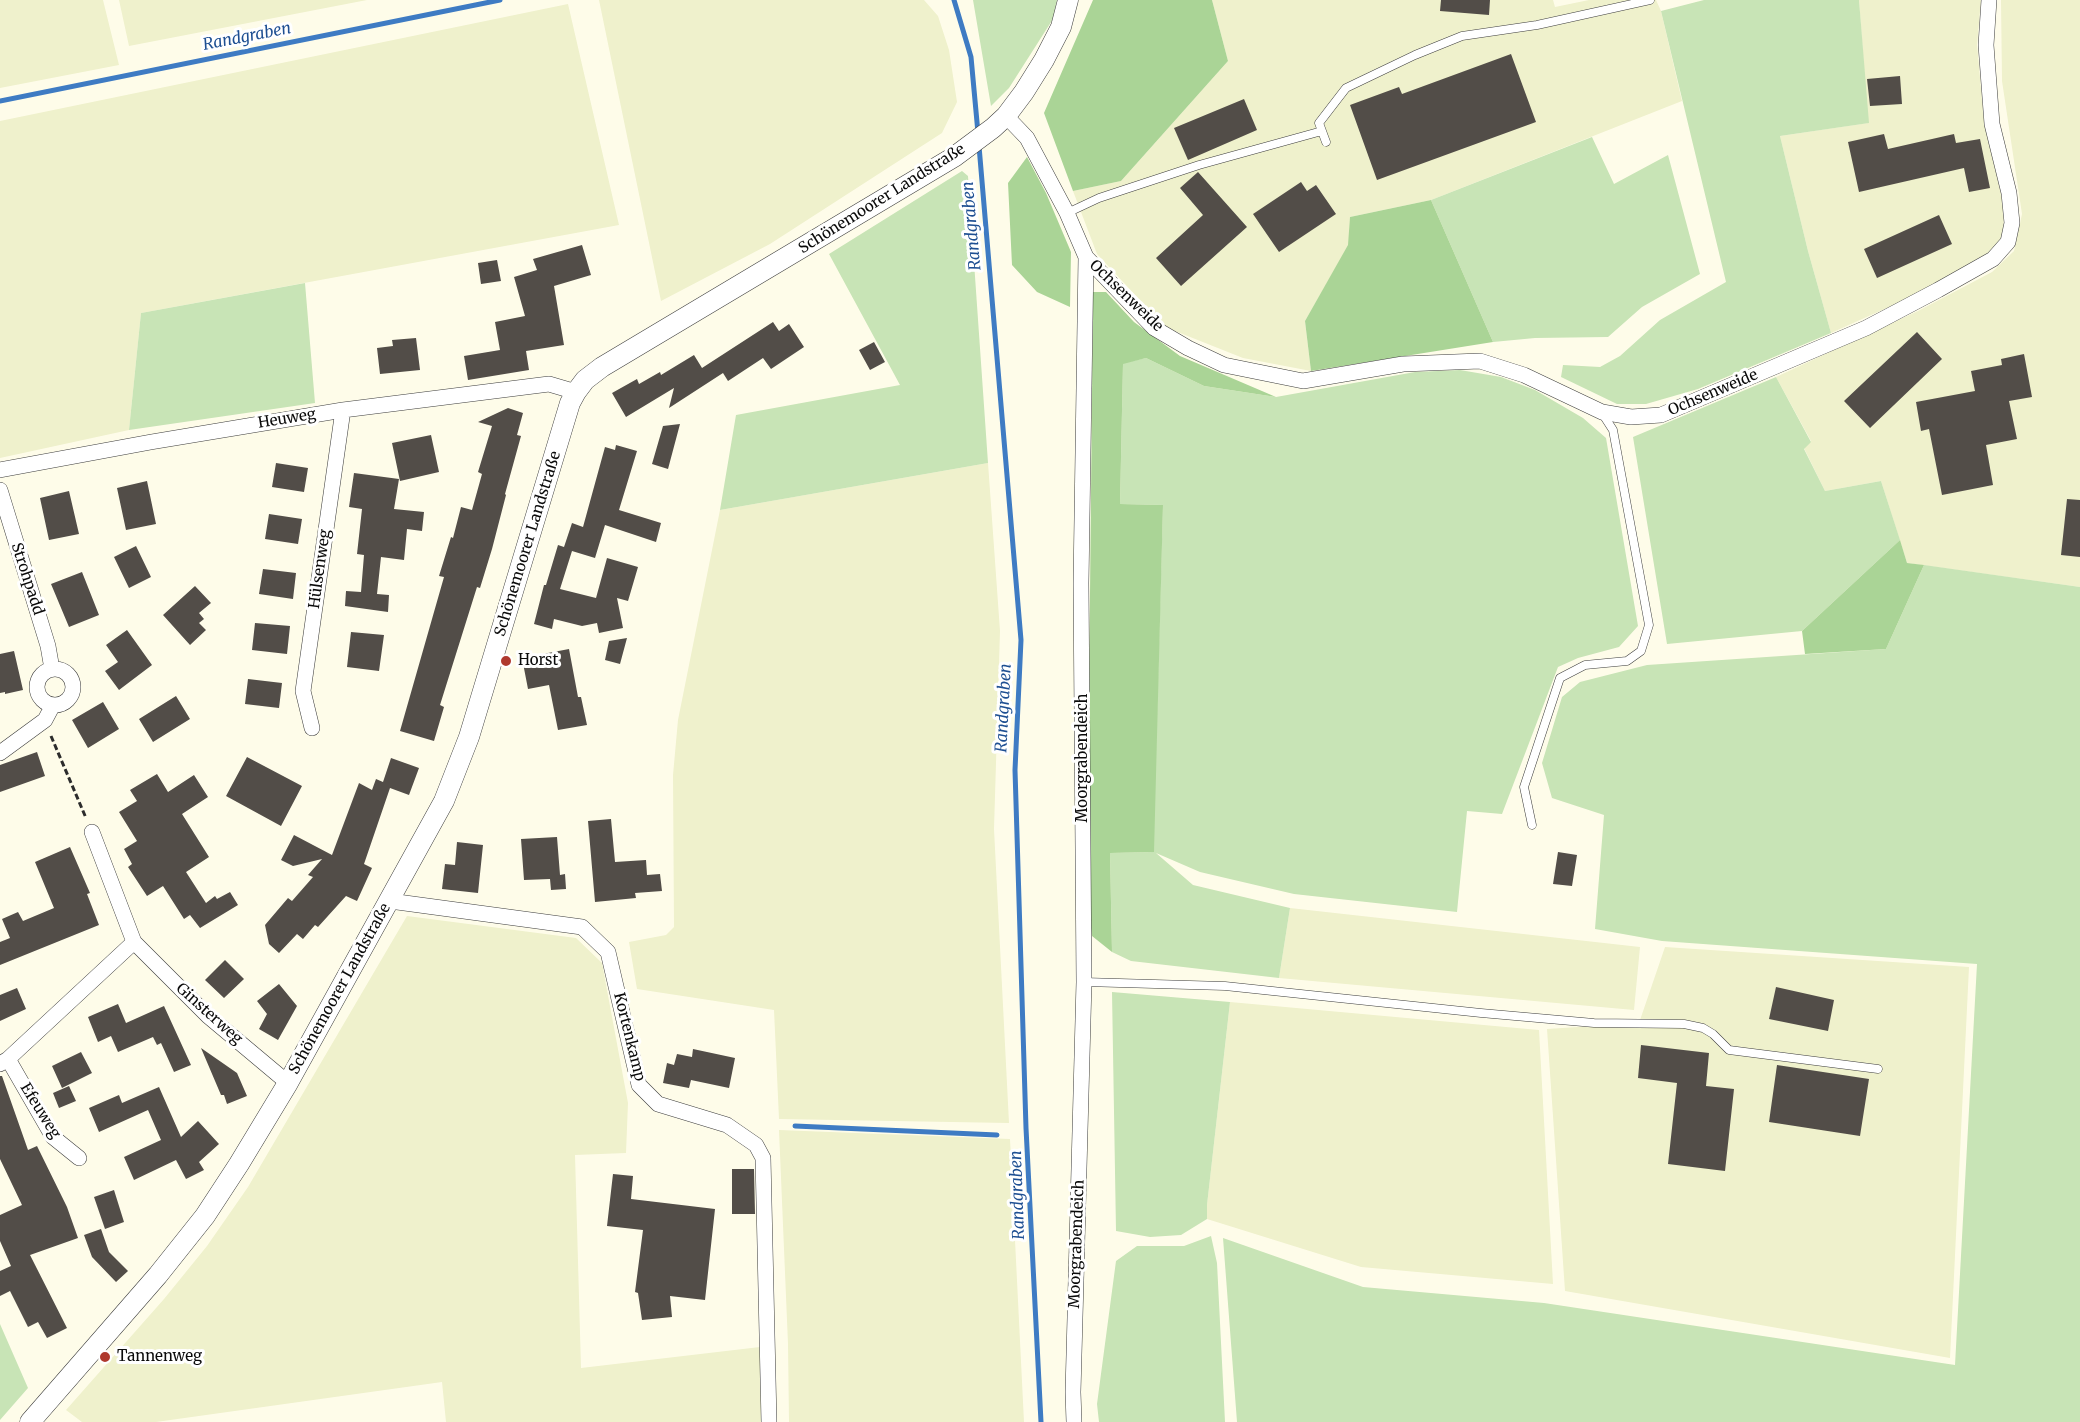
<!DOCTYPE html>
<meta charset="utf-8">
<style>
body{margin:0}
canvas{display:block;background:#fefce9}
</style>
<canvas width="2080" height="1422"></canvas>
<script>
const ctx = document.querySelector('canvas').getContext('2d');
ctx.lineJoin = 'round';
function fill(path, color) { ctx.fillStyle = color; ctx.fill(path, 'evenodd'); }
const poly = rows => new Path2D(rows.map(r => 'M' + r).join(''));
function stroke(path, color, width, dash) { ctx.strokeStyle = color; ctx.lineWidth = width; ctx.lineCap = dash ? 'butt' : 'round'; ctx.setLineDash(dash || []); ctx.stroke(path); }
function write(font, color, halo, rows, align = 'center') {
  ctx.font = font + ' Merriweather,serif'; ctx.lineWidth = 6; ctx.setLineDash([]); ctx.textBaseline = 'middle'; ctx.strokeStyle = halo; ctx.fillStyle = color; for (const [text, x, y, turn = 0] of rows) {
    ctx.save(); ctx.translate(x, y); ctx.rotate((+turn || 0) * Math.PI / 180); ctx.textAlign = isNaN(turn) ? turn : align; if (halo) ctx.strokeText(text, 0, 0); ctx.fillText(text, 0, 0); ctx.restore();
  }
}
const farmland = poly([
 [0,0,103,0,119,65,0,88],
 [119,0,367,0,129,46],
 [599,0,924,0,938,16,949,50,957,102,942,133,770,244,661,301],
 [1212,0,1553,0,1555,7,1589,0,1656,0,1661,11,1682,101,1431,200,1350,217,1349,245,1305,321,1311,371,1243,358,1165,327,1097,254,1073,191,1121,181,1228,61],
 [1859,0,1981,0,1977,45,1984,121,2004,207,2003,236,1993,252,1940,284,1831,333,1808,251,1780,136,1868,123],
 [2001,0,2080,0,2080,587,1907,563,1881,481,1825,491,1804,448,1811,441,1776,377,1918,311,1992,272,2014,251,2022,214,2002,81],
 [568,4,619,225,141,313,129,430,0,458,0,121],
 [988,463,1000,631,994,829,1009,1123,779,1119,774,1010,637,989,629,942,666,935,674,927,673,775,678,720,720,510],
 [1290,908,1640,947,1634,1010,1279,978],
 [407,916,576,938,602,963,628,1103,626,1153,575,1155,581,1368,760,1347,761,1422,446,1422,442,1382,156,1422,82,1422,66,1410,164,1299,207,1246,248,1187],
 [1665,947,1969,967,1950,1358,1565,1291,1547,1029,1639,1023],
 [1230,1002,1539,1030,1553,1284,1361,1267,1207,1219,1207,1205],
 [779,1130,1010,1139,1024,1422,789,1422,788,1344]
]);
const green = poly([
 [973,0,1057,0,1053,19,1009,88,991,106],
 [1704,0,1859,0,1869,123,1780,136,1808,251,1831,333,1698,389,1646,404,1617,404,1561,377,1563,365,1600,367,1620,356,1660,320,1726,282,1661,11],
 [1592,137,1614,184,1668,155,1700,274,1642,307,1608,337,1535,338,1493,342,1431,200],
 [962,171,968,176,988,463,720,510,736,415,900,385,829,254],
 [305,283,315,403,129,430,141,313],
 [1146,358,1204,386,1276,397,1415,372,1460,370,1501,377,1535,390,1583,418,1606,438,1638,626,1619,647,1578,658,1558,667,1502,814,1467,811,1457,912,1294,894,1200,872,1156,853,1193,885,1290,908,1279,978,1131,961,1112,952,1110,853,1153,852,1163,505,1120,504,1123,363],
 [1776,377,1811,442,1804,449,1825,491,1881,481,1900,540,1802,631,1667,644,1633,437],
 [1924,565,2080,587,2080,1422,1237,1422,1223,1238,1363,1287,1544,1303,1955,1365,1977,964,1662,941,1595,929,1604,815,1552,798,1542,763,1562,697,1580,682,1647,665,1886,649],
 [1112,992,1230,1002,1207,1205,1207,1219,1181,1235,1150,1237,1116,1231],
 [1211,1236,1217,1263,1225,1422,1099,1422,1097,1404,1116,1261,1137,1246,1184,1246],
 [0,1324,28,1388,0,1420]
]);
const forest = poly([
 [1093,0,1212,0,1228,61,1121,181,1073,191,1044,113],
 [1027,157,1046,193,1071,252,1070,307,1037,292,1012,265,1008,183],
 [1431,200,1493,342,1311,371,1305,321,1348,245,1350,217],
 [1093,292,1106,292,1134,322,1180,356,1276,397,1204,386,1146,358,1123,364,1120,504,1163,505,1154,852,1110,853,1112,952,1092,936,1087,896],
 [1900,540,1907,563,1924,565,1886,649,1805,654,1802,631]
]);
const stream = poly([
 [954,0,971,57,978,133],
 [0,101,500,0],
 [979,146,1021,640,1015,770,1026,1128,1041,1422],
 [795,1126,997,1135]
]);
const building = poly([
 [1441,0,1490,0,1489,15,1440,11],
 [1511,54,1536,122,1377,180,1350,105,1399,87,1402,94],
 [1900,76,1902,104,1870,106,1867,79],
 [1244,99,1257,130,1188,160,1174,128],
 [1884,134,1888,149,1954,134,1956,143,1980,139,1990,188,1969,192,1964,168,1859,192,1848,142],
 [1198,172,1247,227,1181,286,1156,258,1203,215,1180,188],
 [1301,182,1307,191,1316,185,1336,214,1279,252,1253,214],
 [1939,215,1952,244,1877,278,1864,249],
 [582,245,591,275,554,286,564,345,526,351,529,370,468,380,464,356,500,350,495,322,525,316,514,277,537,270,533,259],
 [497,260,501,281,481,284,478,263],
 [773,322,779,331,789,324,804,347,771,369,763,358,728,381,723,373,669,408,674,388,626,417,612,393,637,379,639,384,660,372,661,375,694,355,702,368],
 [1917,332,1942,359,1870,428,1844,401],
 [416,338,420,370,380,374,377,348,393,346,392,340],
 [874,342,885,362,870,370,859,350],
 [2024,354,2032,397,2009,401,2017,439,1986,445,1993,485,1942,495,1929,429,1921,431,1916,402,1975,391,1971,371,2002,365,2001,359],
 [508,408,523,413,517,435,521,436,505,494,506,495,492,549,480,588,477,587,440,705,444,707,434,741,400,731,444,577,439,576,451,537,453,538,461,507,472,510,482,474,478,472,492,426,478,422],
 [680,424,668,469,652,464,663,426],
 [431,435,439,472,400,481,392,443],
 [616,445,637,451,619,510,661,523,656,542,605,525,595,558,572,551,560,589,596,598,607,558,638,567,628,601,617,598,623,628,599,633,597,623,582,626,554,619,552,629,534,624,544,585,546,585,558,545,564,547,572,523,583,527,605,447,615,450],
 [276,463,308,468,304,492,272,487],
 [354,473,399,479,394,509,424,512,422,531,407,529,404,560,381,557,377,594,389,595,388,612,345,606,346,591,361,592,364,555,357,554,362,509,349,507],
 [147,481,156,524,126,530,117,488],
 [69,491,79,534,49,540,40,498],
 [2067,499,2080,500,2080,557,2061,555],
 [269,514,302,519,298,544,265,539],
 [136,546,151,577,129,588,114,557],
 [263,569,296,573,293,599,259,594],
 [82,572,99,615,69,627,51,584],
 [195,586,211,603,199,613,204,619,199,623,206,630,190,645,163,615],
 [255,623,290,626,287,654,252,650],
 [127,630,152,665,119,690,105,671,118,662,106,645],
 [351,632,384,635,379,671,347,667],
 [627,638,620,664,605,660,609,641],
 [569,649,578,697,581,697,587,725,558,730,549,685,528,689,522,658],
 [14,651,23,690,5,694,5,692,0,693,0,654],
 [248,679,282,683,279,708,245,704],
 [176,696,190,719,153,742,139,719],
 [103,702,119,729,88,748,72,720],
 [37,752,45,776,0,792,0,765],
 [247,757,302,786,281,826,226,796],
 [391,758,419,768,409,795,390,788,364,864,372,868,357,901,346,896,318,927,315,925,303,939,297,934,279,953,269,944,265,925,288,898,292,901,313,877,308,875,322,859,293,866,281,860,294,835,332,855,359,783,372,790,376,779,383,782],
 [157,774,168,792,194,775,208,797,182,814,209,857,186,872,206,903,215,896,217,899,230,892,238,905,200,928,190,915,184,919,163,886,147,896,128,867,132,864,124,849,137,841,119,812,137,801,130,790],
 [611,819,615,862,646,860,647,875,660,874,662,891,635,893,636,898,595,902,588,821],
 [557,837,560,875,565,874,566,889,551,890,550,879,524,880,521,839],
 [457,842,483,845,478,893,442,889,445,864,455,865],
 [70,847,90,893,87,894,99,925,0,965,0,942,10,938,2,919,18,912,23,921,54,908,35,862],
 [1558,852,1577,855,1572,886,1553,884],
 [225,960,244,979,224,998,205,980],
 [279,984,297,1006,278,1040,259,1029,267,1014,257,1001],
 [1776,987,1834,1000,1828,1031,1769,1019],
 [17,988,26,1009,0,1021,0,995],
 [118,1004,126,1023,164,1006,191,1065,174,1072,161,1043,157,1045,153,1037,118,1052,111,1036,98,1042,88,1017],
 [1641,1045,1709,1053,1706,1086,1734,1089,1725,1171,1668,1164,1677,1083,1638,1078],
 [201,1048,237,1073,247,1096,227,1104,224,1095,221,1095],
 [693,1049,735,1058,729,1088,691,1080,689,1088,663,1083,667,1063,674,1065,677,1054,692,1057],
 [81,1052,92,1073,62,1088,52,1066],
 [1777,1065,1869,1079,1860,1136,1769,1122],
 [0,1076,2,1076,28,1150,37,1146,67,1207,78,1238,30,1255,67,1328,47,1338,38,1322,28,1327,10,1291,0,1296,0,1271,11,1266,0,1241,0,1215,22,1205,0,1159],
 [69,1086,76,1101,59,1108,53,1093],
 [159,1087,181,1137,198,1121,219,1144,199,1162,204,1170,186,1179,176,1160,134,1180,124,1157,161,1140,148,1110,99,1132,89,1108,119,1095,122,1103],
 [732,1169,754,1169,755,1214,732,1214],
 [613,1174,633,1176,631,1199,715,1209,705,1300,670,1296,672,1317,642,1320,638,1293,635,1292,643,1230,607,1226],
 [114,1190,124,1222,105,1229,94,1197],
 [101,1229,109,1252,128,1271,116,1282,92,1257,84,1235]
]);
const path = poly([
 [51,736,86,818]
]);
const service = poly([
 [1326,142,1319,123,1346,88,1415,55,1462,36,1537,25,1650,0],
 [1067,213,1099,198,1199,165,1322,131],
 [1532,825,1524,787,1560,678,1585,665,1627,661,1641,651,1649,625,1613,430,1602,413],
 [1084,982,1225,986,1481,1013,1594,1023,1684,1024,1703,1028,1713,1034,1729,1050,1878,1069]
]);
const minor = poly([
 [1006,116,1027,138,1067,213,1086,257,1081,583,1084,982,1073,1392,1074,1422],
 [1086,257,1154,328,1188,348,1224,365,1303,381,1403,364,1480,361,1524,375,1602,412,1631,417,1661,415,1866,328,1938,290,1993,259,2008,242,2012,223,2009,193,1992,124,1986,45,1989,0],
 [0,470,151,442,343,410,549,384,576,392],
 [0,490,48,646,52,669],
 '37 687a18 18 0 1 1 36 0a18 18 0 1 1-36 0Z',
 [312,728,303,691,343,410],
 [0,753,45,720,53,705],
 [92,832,134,942,208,1016,288,1083],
 [390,901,582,927,608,952,639,1085,658,1104,727,1125,756,1145,763,1158,769,1422],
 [8,1059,53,1137,79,1158],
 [0,1064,8,1059,134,942]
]);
const tertiary = poly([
 [30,1422,158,1275,205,1216,239,1164,288,1083,444,801,469,737,570,403,576,392,585,380,602,367,954,157,993,128,1006,116,1024,92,1044,60,1061,27,1068,0]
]);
const markers = [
 [506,661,6,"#af392d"],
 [105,1357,6,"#af392d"]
];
const streetNames = [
 ["Schönemoorer Landstraße",882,199,-32],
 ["Ochsenweide",1126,296,44],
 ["Ochsenweide",1713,393,-23],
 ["Heuweg",287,419,-9],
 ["Schönemoorer Landstraße",528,544,-73],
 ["Hülsenweg",320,569,-82],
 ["Strohpadd",27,579,72],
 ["Moorgrabendeich",1083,758,-90],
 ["Schönemoorer Landstraße",340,989,-61],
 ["Ginsterweg",209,1014,42],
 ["Kortenkamp",629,1037,76],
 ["Efeuweg",40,1111,58],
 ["Moorgrabendeich",1077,1244,-88]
];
const poiNames = [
 ["Horst",518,661],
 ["Tannenweg",117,1357]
];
const waterNames = [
 ["Randgraben",247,37,-11],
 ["Randgraben",972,226,-95],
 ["Randgraben",1004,708,-87],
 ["Randgraben",1018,1195,-92]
];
fill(farmland, '#eff1cc');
fill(green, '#c8e4b6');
fill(forest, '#aad496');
stroke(stream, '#3e7bc3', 5);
fill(building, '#524d48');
stroke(service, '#3d3d3d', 9);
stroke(minor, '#3d3d3d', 16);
stroke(tertiary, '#3d3d3d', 21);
stroke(path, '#2c2c2c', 3, [6, 3]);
stroke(service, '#fff', 8);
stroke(minor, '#fff', 15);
stroke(tertiary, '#fff', 20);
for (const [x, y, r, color] of markers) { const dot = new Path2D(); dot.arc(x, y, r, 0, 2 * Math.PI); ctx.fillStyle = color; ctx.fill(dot); stroke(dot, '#fff', 2); }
write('15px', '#0a0a0a', '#fff', streetNames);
write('15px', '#0a0a0a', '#fff', poiNames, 'left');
write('italic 16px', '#1e4f92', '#fff', waterNames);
</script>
